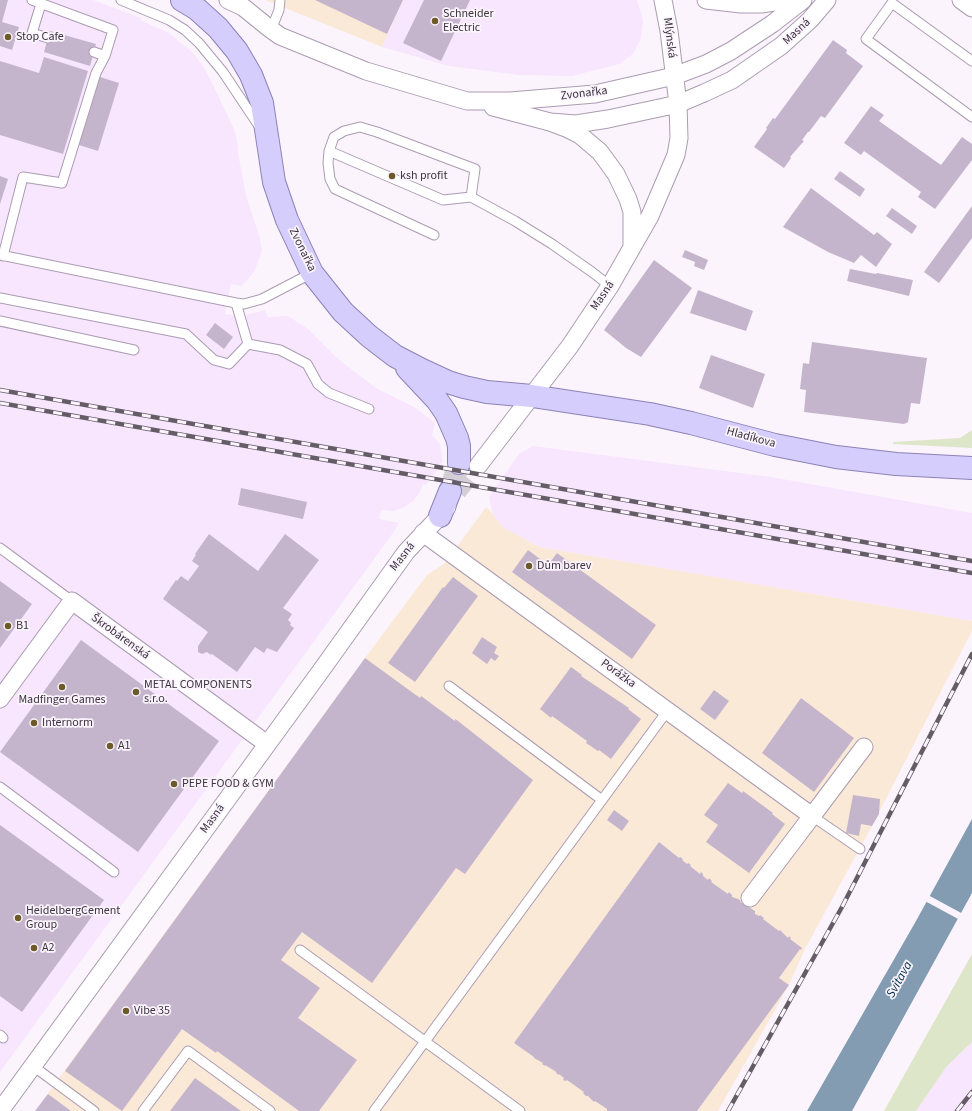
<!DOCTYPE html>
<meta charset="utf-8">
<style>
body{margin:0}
canvas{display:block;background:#fbf4fd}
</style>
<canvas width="972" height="1111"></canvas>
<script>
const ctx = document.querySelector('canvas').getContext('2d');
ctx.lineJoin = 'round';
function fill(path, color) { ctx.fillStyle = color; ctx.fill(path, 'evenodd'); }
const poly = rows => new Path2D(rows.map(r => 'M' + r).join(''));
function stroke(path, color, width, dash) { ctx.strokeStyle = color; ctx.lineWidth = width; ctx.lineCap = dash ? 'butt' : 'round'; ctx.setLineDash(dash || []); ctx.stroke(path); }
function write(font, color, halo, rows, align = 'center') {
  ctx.font = font + ' "Source Sans 3",sans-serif'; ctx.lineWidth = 3.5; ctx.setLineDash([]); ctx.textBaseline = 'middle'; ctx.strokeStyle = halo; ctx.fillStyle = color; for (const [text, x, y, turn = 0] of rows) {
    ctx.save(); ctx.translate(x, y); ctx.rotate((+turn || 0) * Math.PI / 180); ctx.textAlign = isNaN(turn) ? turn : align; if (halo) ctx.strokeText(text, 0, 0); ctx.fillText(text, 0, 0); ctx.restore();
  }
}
const built = poly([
 [0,0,93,0,141,18,140,20,169,33,193,53,203,66,213,85,233,127,237,140,238,153,246,195,260,239,262,251,254,272,243,284,242,286,231,284,225,314,242,316,265,310,268,317,288,316,308,329,338,359,376,388,414,407,435,423,432,435,440,444,442,460,443,461,426,485,423,484,420,492,413,501,403,508,393,511,381,510,379,519,399,523,393,533,0,1072],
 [403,0,637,0,643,21,641,38,633,54,619,64,572,76,519,75,449,66,382,47],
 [533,446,771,477,972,513,972,621,539,547,512,533,500,525,493,514,489,497,519,454],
 [972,1042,972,1111,916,1111,947,1066]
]);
const industrial = poly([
 [265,0,403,0,382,47],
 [486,507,493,514,500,525,506,529,539,547,972,621,972,631,872,826,805,949,789,985,718,1111,35,1111,365,658,427,575,445,563]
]);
const green = poly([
 [972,430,972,448,893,444,893,442,960,438],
 [972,954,972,1042,947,1066,916,1111,884,1111]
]);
const water = poly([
 [972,819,972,893,852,1111,807,1111,916,921]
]);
const pier = poly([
 [928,895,963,914,960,920,925,901]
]);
const building = poly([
 [0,0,8,0,2,22,19,27,12,50,0,46],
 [315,0,403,0,387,34],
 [424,0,470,0,441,61,403,43],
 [50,31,96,44,90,66,44,52],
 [833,40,847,50,846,53,863,66,825,118,821,116,809,132,808,132,802,140,804,141,790,157,791,158,784,168,754,147,767,129,766,128,773,118,775,119],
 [44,57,88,71,63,154,0,135,0,61,39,73],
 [100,77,119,83,98,151,79,145],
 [871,106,884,115,879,121,941,165,962,137,972,144,972,160,935,209,918,197,921,192,864,151,861,155,844,143],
 [840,171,865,189,860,197,834,179],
 [0,176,8,179,0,204],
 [811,188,874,235,877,232,892,244,876,267,861,255,854,263,828,252,783,227],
 [972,206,972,238,939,283,924,272],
 [892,208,917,226,912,234,886,216],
 [685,250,708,260,704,270,694,266,695,262,682,257],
 [654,260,692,288,641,357,626,348,604,330],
 [850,269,876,274,877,273,913,280,909,296,847,281],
 [698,290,753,311,746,331,690,313],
 [215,323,233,337,224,349,206,335],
 [812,342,927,358,920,404,911,403,908,422,904,424,804,412,806,390,800,389,803,363,809,364],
 [711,355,765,374,753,408,699,388],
 [241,488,307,502,303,519,238,505],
 [209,534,258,571,285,534,319,560,283,608,292,614,288,620,291,623,290,625,294,628,277,652,267,648,264,653,255,647,237,672,212,654,211,655,207,652,202,654,198,652,198,646,208,632,163,599,176,580,177,581,181,576,188,581,199,566,192,561,196,555,195,554],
 [528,550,548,565,557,553,656,625,632,659,512,572],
 [453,577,478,596,415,682,388,663,443,587,444,588],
 [0,581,32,604,0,648],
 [482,637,497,647,494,653,499,656,495,661,491,658,487,664,472,653],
 [81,640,219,741,138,852,0,752],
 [365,658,420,698,421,696,455,721,455,719,458,721,533,780,465,874,456,868,372,983,302,932,281,960,320,988,298,1018,357,1060,319,1111,299,1111,217,1051,216,1053,182,1029,122,1111,65,1071],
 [571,667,582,675,581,676,629,708,628,709,641,719,611,759,599,750,598,751,586,743,587,741,552,716,551,718,540,709],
 [714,690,729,701,715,720,700,709],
 [801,698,854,738,814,792,762,753],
 [728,783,742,793,743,791,773,813,772,814,785,824,749,873,706,842,718,825,704,815],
 [853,795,880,799,879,814,872,826,861,824,859,836,846,833],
 [614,810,629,821,622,831,607,820],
 [0,825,104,900,22,1012,0,996],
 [659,842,679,858,680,857,683,859,682,860,687,864,688,863,691,865,690,866,700,874,701,872,703,874,703,876,708,880,709,878,712,881,711,882,728,894,729,892,732,895,732,897,738,899,741,901,740,902,755,911,755,914,759,916,760,915,764,918,763,919,779,931,780,930,788,938,789,936,791,938,790,939,802,948,801,950,800,949,779,978,789,985,697,1111,607,1111,607,1109,595,1101,594,1102,588,1096,586,1096,583,1093,584,1092,567,1080,566,1081,563,1080,564,1078,559,1074,558,1075,555,1071,545,1065,545,1066,542,1064,543,1063,534,1058,534,1057,514,1043],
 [195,1078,241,1111,170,1111],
 [48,1094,71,1111,35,1111]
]);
const minorTunnel = poly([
 [458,492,478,466]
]);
const primaryTunnel = poly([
 [450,491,459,463]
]);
const service = poly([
 [121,0,169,20,185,30,199,43,223,72,259,126],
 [41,4,32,33,48,38],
 [271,30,279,10,280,0],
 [94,52,105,56],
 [972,61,892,3,866,39,972,117],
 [329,151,443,200,471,197,515,221,552,244,592,272,610,286],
 [434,235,335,189,330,179,328,163,329,151,334,137,344,131,360,127,377,132,475,169,471,197],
 [0,255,236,303,244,304,262,299,312,273],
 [3,256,23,177,62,183,96,73,105,56,113,30,32,0],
 [0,298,186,334,214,360,229,364,248,344,236,303],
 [0,321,134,350],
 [248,344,280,350,307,364,318,384,329,393,369,409],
 [0,548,72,601],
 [449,686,602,800],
 [0,787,114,872],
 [812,816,860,849],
 [300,950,520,1111],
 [0,1035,3,1038],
 [33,1066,94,1111],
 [143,1111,188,1051,270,1111],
 [374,1111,668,710]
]);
const minor = poly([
 [228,0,243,7,269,28,280,36,366,71,467,101,510,101,595,94,674,76,706,64,731,51,772,24,803,0],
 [706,0,741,4,761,4,787,0],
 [961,0,972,8],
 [493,107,550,122,566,128,580,135,600,152,616,174,628,199,632,212,632,247],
 [550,122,576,124,608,119,678,104,704,93,732,80,781,46,810,20,827,0],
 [478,466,570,346,610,286,650,216,676,155,679,138,678,104,669,31,663,0],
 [423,533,812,816,864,747],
 [0,699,72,601,267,744],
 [750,898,812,816],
 [0,1111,320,672,406,552,440,516,447,507]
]);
const primary = poly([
 [182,0,197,9,218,28,237,51,251,75,262,103,274,182,287,220,312,273,343,312,369,336,395,356,422,370,448,382,464,387,487,392,532,396,650,414,691,423,775,445,836,457,896,464,972,468],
 [407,368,437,400,446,413,457,438,459,446,459,463],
 [440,516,450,491]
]);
const rail = poly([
 [0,390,972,561],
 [0,403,972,573],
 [728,1111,842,907,972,654],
 [957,1111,972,1092]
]);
const markers = [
 [435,21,4,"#6d5a29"],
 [8,37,4,"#6d5a29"],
 [392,176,4,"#6d5a29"],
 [529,566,4,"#6d5a29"],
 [8,626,4,"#6d5a29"],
 [62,687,4,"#6d5a29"],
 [136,692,4,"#6d5a29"],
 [34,723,4,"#6d5a29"],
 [110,746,4,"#6d5a29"],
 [174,784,4,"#6d5a29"],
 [18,918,4,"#6d5a29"],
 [34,948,4,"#6d5a29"],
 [126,1011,4,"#6d5a29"]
];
const poiNames = [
 ["Schneider",443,14],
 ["Electric",443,28],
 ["Stop Cafe",16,37],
 ["ksh profit",400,176],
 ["Dům barev",537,566],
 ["B1",16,626],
 ["METAL COMPONENTS",144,685],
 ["s.r.o.",144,699],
 ["Madfinger Games",62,700,"center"],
 ["Internorm",42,723],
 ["A1",118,746],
 ["PEPE FOOD & GYM",182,784],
 ["HeidelbergCement",26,911],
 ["Group",26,925],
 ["A2",42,948],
 ["Vibe 35",134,1011]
];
const streetNames = [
 ["Masná",797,32,-43],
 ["Mlýnská",669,38,83],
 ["Zvonařka",584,94,-7],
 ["Zvonařka",302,250,64],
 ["Masná",603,296,-56],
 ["Hladíkova",751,438,15],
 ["Masná",403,557,-52],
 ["Škrobárenská",120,637,36],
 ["Porážka",618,674,36],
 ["Masná",213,819,-54]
];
const waterNames = [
 ["Svitava",900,980,-61]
];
fill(built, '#f7e6fe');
fill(industrial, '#fbe9d8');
fill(green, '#dee6ca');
fill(water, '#839cb1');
fill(pier, '#fbf4fd');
fill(building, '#c5b5cc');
stroke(minorTunnel, '#d5ced7', 17, [17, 8]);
stroke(primaryTunnel, '#d5ced7', 22, [22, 11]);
stroke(service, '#ab9cb2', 11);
stroke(minor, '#ab9cb2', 19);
stroke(primary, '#8d82b8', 24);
stroke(service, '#fff', 9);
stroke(minor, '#fff', 17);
stroke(primary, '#d5cdfb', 22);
stroke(rail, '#645d66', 4.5);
stroke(rail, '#fbf4fd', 3, [9]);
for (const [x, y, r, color] of markers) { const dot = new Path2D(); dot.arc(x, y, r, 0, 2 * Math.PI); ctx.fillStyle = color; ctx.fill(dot); stroke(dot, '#fbf4fd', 1.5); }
write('12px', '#3b343e', '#fbf4fd', poiNames, 'left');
write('12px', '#3b343e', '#fbf4fd', streetNames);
write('italic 13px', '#002e4c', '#fbf4fd', waterNames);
</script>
